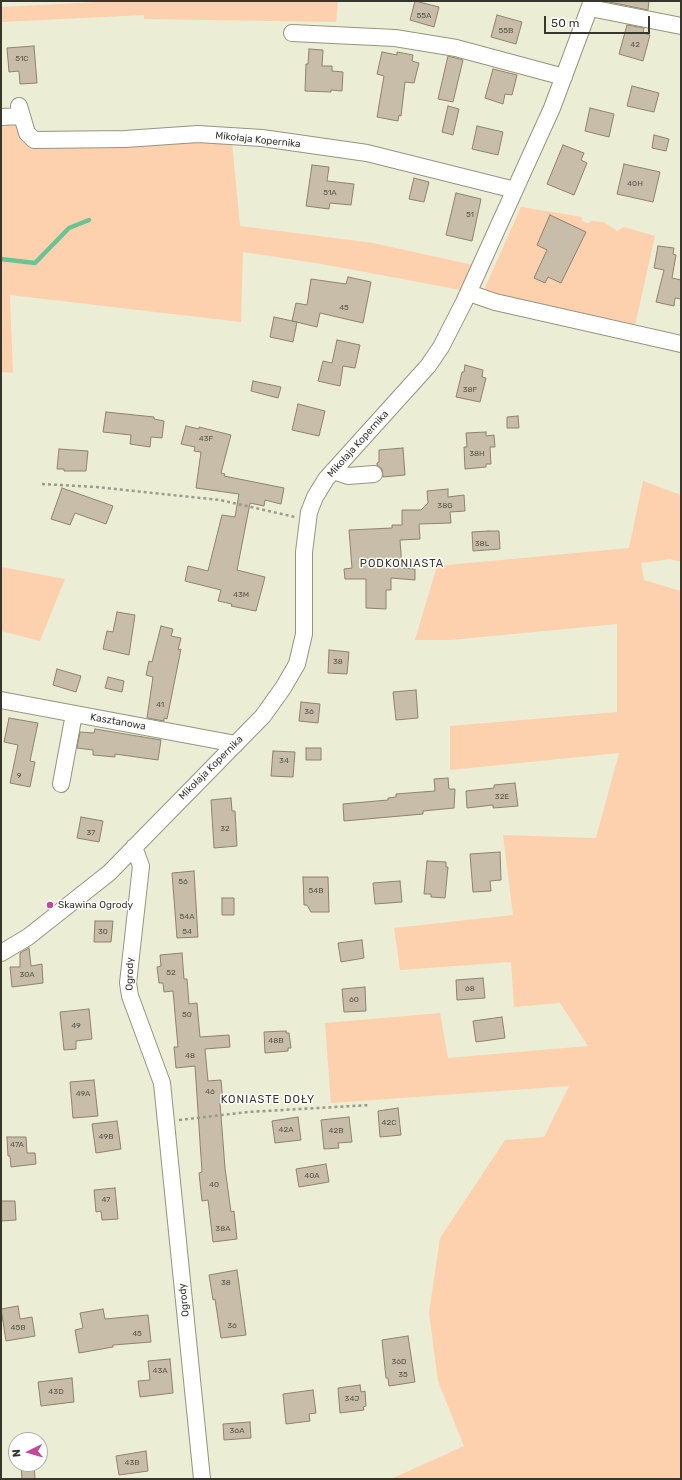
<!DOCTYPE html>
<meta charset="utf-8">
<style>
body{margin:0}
#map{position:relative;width:682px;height:1480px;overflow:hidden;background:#ecedd5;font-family:Rubik,sans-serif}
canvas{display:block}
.frame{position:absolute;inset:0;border:2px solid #36362d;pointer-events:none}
.north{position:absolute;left:8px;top:1432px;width:40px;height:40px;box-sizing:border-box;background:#fff;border:1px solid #afafab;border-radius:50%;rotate:265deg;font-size:11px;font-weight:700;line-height:16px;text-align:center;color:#36362d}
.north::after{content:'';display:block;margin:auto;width:14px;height:18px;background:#c3489a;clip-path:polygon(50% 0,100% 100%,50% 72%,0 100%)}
.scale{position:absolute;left:544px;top:16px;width:106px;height:18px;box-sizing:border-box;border:2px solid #36362d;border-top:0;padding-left:5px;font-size:12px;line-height:14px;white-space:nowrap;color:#36362d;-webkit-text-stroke:3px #fff;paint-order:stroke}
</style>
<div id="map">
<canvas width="682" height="1480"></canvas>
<div class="frame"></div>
<div class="north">N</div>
<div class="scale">50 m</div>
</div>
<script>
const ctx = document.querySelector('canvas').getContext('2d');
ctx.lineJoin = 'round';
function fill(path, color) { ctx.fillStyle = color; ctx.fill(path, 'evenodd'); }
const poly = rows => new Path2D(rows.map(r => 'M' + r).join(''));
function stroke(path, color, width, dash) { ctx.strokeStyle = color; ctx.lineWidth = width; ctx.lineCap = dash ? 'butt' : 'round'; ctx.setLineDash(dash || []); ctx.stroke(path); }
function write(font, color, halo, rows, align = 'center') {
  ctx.font = font + ' Rubik,sans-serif'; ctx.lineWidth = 3; ctx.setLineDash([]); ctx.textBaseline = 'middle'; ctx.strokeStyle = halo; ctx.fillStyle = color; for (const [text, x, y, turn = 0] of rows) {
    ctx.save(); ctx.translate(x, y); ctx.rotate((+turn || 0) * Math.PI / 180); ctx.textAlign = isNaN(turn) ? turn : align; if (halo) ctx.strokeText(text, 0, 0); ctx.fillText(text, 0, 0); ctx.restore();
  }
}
const green = poly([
 [120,1,338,1,336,22,144,19,144,15,1,22,1,7],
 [15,124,22,137,147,142,232,142,240,226,373,243,473,265,461,290,322,264,243,252,241,322,10,295,13,373,1,372,1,126],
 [521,207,582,217,582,221,588,223,592,221,603,222,617,231,624,227,655,236,634,330,483,292],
 [643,481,681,495,681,562,670,559,641,563,644,580,681,591,681,1479,391,1479,464,1446,438,1381,429,1313,440,1238,505,1140,544,1137,569,1086,331,1103,325,1023,440,1013,448,1058,588,1046,560,1003,514,1007,511,962,400,970,394,928,513,915,503,835,596,838,619,753,450,770,450,726,617,712,617,624,451,640,415,640,437,566,629,548],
 [1,567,65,579,40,641,1,631]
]);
const stream = poly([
 [1,259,35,263,69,228,89,220]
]);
const building = poly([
 [415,1,439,7,434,27,410,20,415,1],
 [604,1,649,1,648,10,604,1],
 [497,15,522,22,516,44,491,37,497,15],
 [627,25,644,28,643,33,650,35,643,61,619,54,627,25],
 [34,46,37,83,20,84,19,71,9,72,7,48,34,46],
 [309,49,323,50,322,66,332,66,332,71,343,72,342,91,331,90,331,92,305,91,306,64,308,64,309,49],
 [382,52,397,55,397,52,413,55,412,61,419,63,414,83,405,82,401,116,399,115,398,121,377,117,384,76,377,74,382,52],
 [448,56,463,60,453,102,438,99,448,56],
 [493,69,517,75,512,95,505,94,503,104,485,98,493,69],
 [632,86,659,93,654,112,627,106,632,86],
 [448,106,459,109,453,135,442,132,448,106],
 [590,108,614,114,609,137,585,131,590,108],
 [477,126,503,132,498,155,472,149,477,126],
 [654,135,669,139,666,151,652,148,654,135],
 [563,145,584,153,581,160,587,163,574,195,547,184,563,145],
 [624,164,660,172,653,202,617,194,624,164],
 [312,165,329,167,327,181,354,184,351,205,330,203,329,209,306,206,312,165],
 [414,178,429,182,424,202,409,199,414,178],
 [456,193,481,199,472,241,446,235,456,193],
 [550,215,586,232,561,283,548,277,545,283,534,278,547,250,537,245,550,215],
 [658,246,674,248,673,254,676,255,672,278,681,280,681,299,675,298,674,306,656,302,664,270,654,268,658,246],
 [348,277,371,282,363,323,320,313,317,327,292,321,296,303,307,305,311,279,346,284,348,277],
 [274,317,297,322,293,342,270,337,274,317],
 [337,340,360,345,355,368,343,366,340,386,318,381,323,361,332,363,337,340],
 [465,365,483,370,482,377,486,378,480,402,456,397,462,372,464,372,465,365],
 [253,381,281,387,278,398,251,391,253,381],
 [298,404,325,411,319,436,292,430,298,404],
 [106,412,154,417,154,419,164,421,162,438,151,437,150,447,130,444,131,435,103,432,106,412],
 [518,416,519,428,507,428,507,417,518,416],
 [186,426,199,429,199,427,231,435,221,473,225,474,224,476,284,488,281,504,265,500,264,506,250,503,237,570,265,577,256,611,231,606,232,604,218,601,221,590,185,581,188,566,208,571,222,515,235,517,239,494,196,488,201,452,194,451,195,447,181,444,186,426],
 [486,432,486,436,494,435,495,447,490,447,491,464,486,464,486,467,465,469,464,447,467,447,466,433,486,432],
 [403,448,405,475,383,477,382,469,377,465,377,463,379,462,379,450,403,448],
 [59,449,88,451,86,471,64,471,64,469,57,469,59,449],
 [62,488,113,506,106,524,75,513,70,525,51,519,62,488],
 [448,489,448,497,464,495,465,511,450,512,451,523,419,524,420,539,400,540,402,568,415,569,415,580,391,578,391,590,386,590,386,609,366,608,366,579,345,579,344,569,352,568,349,530,392,528,392,525,402,525,402,510,421,510,428,503,427,491,448,489],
 [488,531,499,531,500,549,473,551,472,532,488,531],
 [117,612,135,615,129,655,103,649,107,631,113,632,117,612],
 [161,626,173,629,171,636,181,638,178,650,181,649,167,719,164,718,164,721,147,718,153,677,146,675,149,661,152,662,161,626],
 [329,650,349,652,347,674,328,673,329,650],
 [57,669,81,676,76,692,53,685,57,669],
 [108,677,124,681,122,692,105,688,108,677],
 [416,690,418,718,396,720,393,692,416,690],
 [301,702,320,704,318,723,299,721,301,702],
 [9,718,38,723,30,761,35,762,30,787,10,783,18,745,4,742,9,718],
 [95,729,161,740,158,760,115,754,115,757,93,755,93,750,77,748,80,732,94,733,95,729],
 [306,748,321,748,321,760,306,760,306,748],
 [273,751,295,752,293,777,271,776,273,751],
 [448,778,449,789,455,789,454,808,423,811,423,814,344,821,343,804,388,800,388,798,396,797,396,794,435,791,434,779,448,778],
 [515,783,518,806,493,808,493,805,467,808,466,791,494,788,494,785,515,783],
 [231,798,232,811,235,811,237,846,214,848,211,800,231,798],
 [81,817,103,821,99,842,77,838,81,817],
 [500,852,501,880,490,881,491,891,473,892,470,854,500,852],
 [427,861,446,862,446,867,448,867,445,898,431,897,431,894,424,894,427,861],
 [194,871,198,937,177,938,172,873,194,871],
 [303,877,328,877,329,912,311,912,307,905,304,905,303,877],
 [400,881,402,902,375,904,373,883,400,881],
 [222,898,234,898,234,915,222,915,222,898],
 [95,921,113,921,111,942,94,942,95,921],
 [362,940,364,958,341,962,338,943,362,940],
 [29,948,31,966,42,964,43,983,12,987,10,967,20,967,20,953,29,948],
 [182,953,184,979,187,979,189,1004,197,1003,200,1037,229,1035,230,1047,205,1049,208,1081,221,1080,223,1102,220,1103,225,1168,231,1212,234,1211,237,1239,213,1242,208,1200,202,1201,199,1173,202,1172,195,1066,176,1068,174,1047,178,1047,173,991,164,992,163,983,159,983,157,967,161,966,160,955,182,953],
 [483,978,485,998,457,1000,456,980,483,978],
 [365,987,366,1011,344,1012,342,989,365,987],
 [89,1009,92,1039,76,1041,76,1049,64,1050,60,1012,89,1009],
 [502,1017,505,1038,476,1042,473,1021,502,1017],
 [286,1031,286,1033,289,1033,291,1048,288,1048,288,1051,265,1053,264,1032,286,1031],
 [94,1080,98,1116,73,1118,70,1082,94,1080],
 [398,1108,401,1135,380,1137,378,1111,398,1108],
 [298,1117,301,1140,275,1143,272,1121,298,1117],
 [349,1117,352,1142,338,1143,339,1148,324,1149,321,1120,349,1117],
 [117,1121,121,1149,96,1153,92,1124,117,1121],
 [7,1137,26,1137,27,1153,35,1153,36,1164,11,1167,10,1156,8,1156,7,1137],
 [326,1164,329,1182,299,1187,296,1169,326,1164],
 [115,1188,118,1219,102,1220,101,1211,96,1212,94,1190,115,1188],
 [1,1201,15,1201,16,1220,1,1221,1,1201],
 [237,1270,246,1335,221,1338,215,1299,213,1300,209,1275,237,1270],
 [18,1306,20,1319,32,1317,35,1336,6,1341,1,1309,18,1306],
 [103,1309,105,1319,148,1315,151,1342,113,1345,113,1347,79,1353,75,1330,83,1328,80,1313,103,1309],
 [408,1336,415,1382,389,1386,388,1378,386,1378,382,1340,408,1336],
 [170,1359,173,1393,140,1397,138,1381,150,1380,148,1361,170,1359],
 [72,1378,74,1402,41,1406,38,1382,72,1378],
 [360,1385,361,1392,365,1391,366,1406,363,1407,364,1410,340,1413,338,1388,360,1385],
 [313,1390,316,1413,309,1414,310,1421,286,1424,283,1394,313,1390],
 [250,1422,251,1438,224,1440,223,1424,250,1422],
 [146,1451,148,1471,119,1475,116,1456,146,1451],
 [34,1464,35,1479,22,1479,21,1465,34,1464]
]);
const path = poly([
 [42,484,96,487,220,500,295,517],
 [179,1120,248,1112,370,1105]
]);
const minor = poly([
 [590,8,681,26],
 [292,33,395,38,456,48,564,77],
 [19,106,27,133,34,140,125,139,198,134,262,138,367,153,515,190],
 [1,117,21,116],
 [469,293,495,302,681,344],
 [333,471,348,476,374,474],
 [1,700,236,744],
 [61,784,74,714],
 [134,847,141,866,128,983,130,996,162,1083,202,1479],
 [1,953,28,937,109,873,263,716,283,688,297,664,304,634,304,552,309,512,315,497,326,479,428,366,441,347,464,302,552,108,592,1]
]);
const markers = [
 [50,905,4,"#c3489a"]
];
const numberNames = [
 ["55A",424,16],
 ["55B",506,31],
 ["42",635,45],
 ["51C",22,59],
 ["40H",635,184],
 ["51A",330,193],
 ["51",470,215],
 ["45",344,308],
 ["38F",470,390],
 ["43F",206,439],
 ["38H",477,454],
 ["38G",445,506],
 ["38L",482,544],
 ["43M",241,595],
 ["38",338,662],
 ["41",160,705],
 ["36",309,712],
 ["34",284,761],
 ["9",19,776],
 ["32E",502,797],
 ["32",225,829],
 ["37",91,833],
 ["56",183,882],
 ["54B",316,891],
 ["54A",187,917],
 ["30",103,932],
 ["54",187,932],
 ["52",171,973],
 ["30A",27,975],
 ["68",470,989],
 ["60",354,1000],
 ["50",187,1015],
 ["49",76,1026],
 ["48B",276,1041],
 ["48",190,1056],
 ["46",210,1092],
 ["49A",83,1094],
 ["42C",389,1123],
 ["42A",286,1130],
 ["42B",336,1131],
 ["49B",106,1137],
 ["47A",17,1145],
 ["40A",312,1176],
 ["40",214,1185],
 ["47",106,1200],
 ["38A",223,1229],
 ["38",226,1283],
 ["36",232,1326],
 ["45B",18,1328],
 ["45",137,1334],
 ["36D",399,1362],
 ["43A",160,1371],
 ["35",403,1375],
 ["43D",56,1392],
 ["34J",352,1399],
 ["36A",237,1431],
 ["43B",132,1463]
];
const streetNames = [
 ["Mikołaja Kopernika",258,140,6],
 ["Mikołaja Kopernika",358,444,-48],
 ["Kasztanowa",118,722,10],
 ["Mikołaja Kopernika",211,768,-45],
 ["Ogrody",130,974,-89],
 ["Ogrody",184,1300,-96]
];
const poiNames = [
 ["Skawina Ogrody",58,905]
];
const neighbourhoodNames = [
 ["PODKONIASTA",402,564],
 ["KONIASTE DOŁY",268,1100]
];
fill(green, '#fdd0ae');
stroke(stream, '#69c494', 4.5);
fill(building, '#c8bda8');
stroke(building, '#8d826f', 1);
stroke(minor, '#94957f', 18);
stroke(path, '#9b9b8a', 2.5, [3, 3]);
stroke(minor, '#fff', 16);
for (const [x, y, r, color] of markers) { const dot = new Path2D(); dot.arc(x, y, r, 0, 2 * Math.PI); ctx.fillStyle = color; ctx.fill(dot); stroke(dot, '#fff', 1.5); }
write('8px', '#5a584c', null, numberNames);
write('10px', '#36362d', '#fff', streetNames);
write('10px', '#36362d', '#fff', poiNames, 'left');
ctx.letterSpacing = '1px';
write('11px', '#36362d', '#fff', neighbourhoodNames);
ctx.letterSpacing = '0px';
</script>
